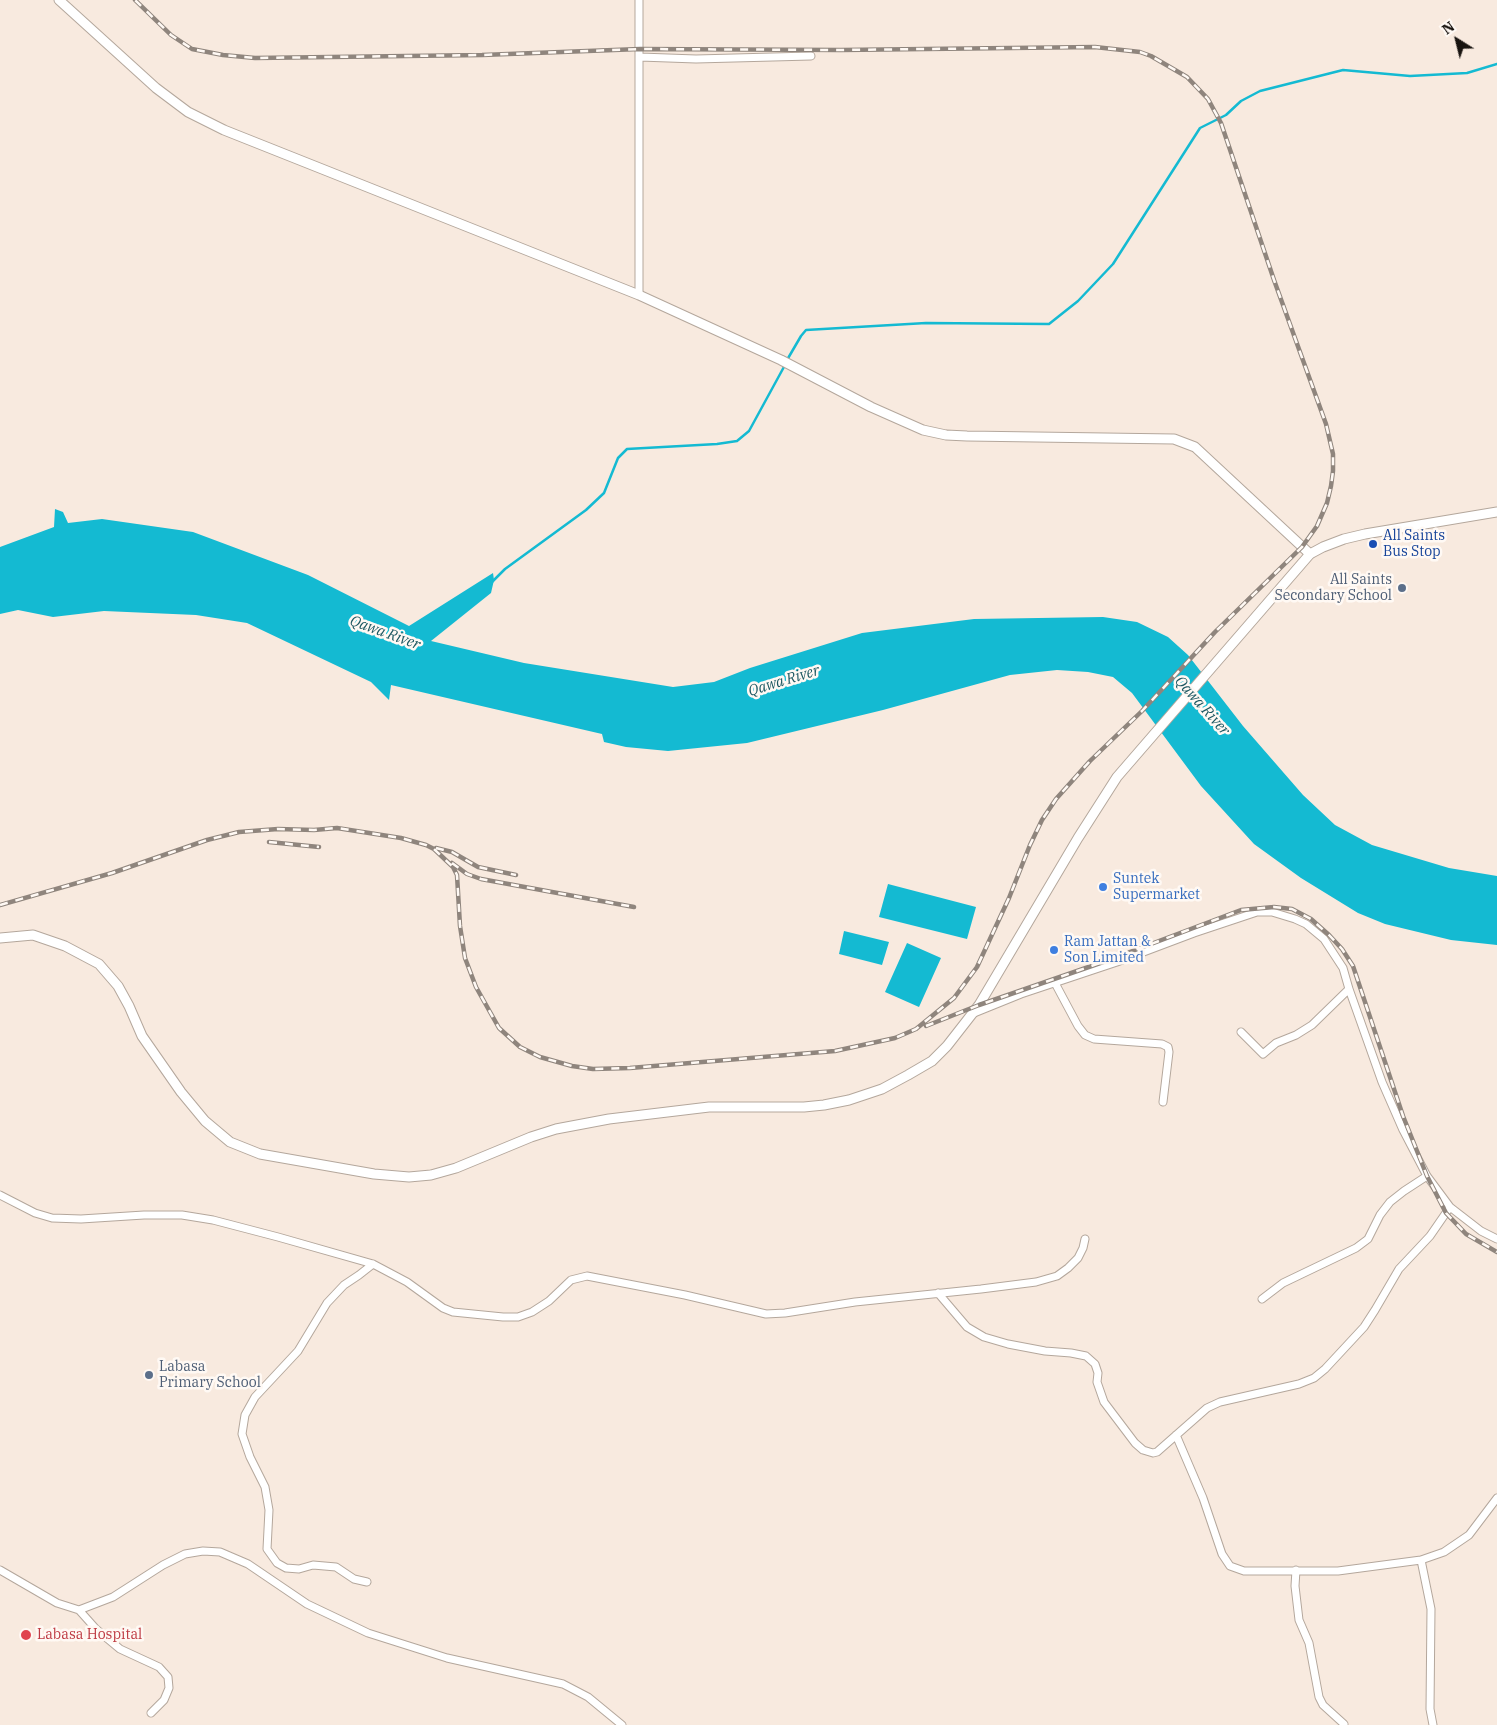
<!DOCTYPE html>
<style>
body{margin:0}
#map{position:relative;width:1497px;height:1725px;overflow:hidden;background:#f8eadf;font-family:"IBM Plex Serif",serif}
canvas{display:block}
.north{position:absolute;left:1432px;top:15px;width:50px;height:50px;-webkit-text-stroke:4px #fff9f4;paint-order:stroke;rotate:324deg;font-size:14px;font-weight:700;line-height:20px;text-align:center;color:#191410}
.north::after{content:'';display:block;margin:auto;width:18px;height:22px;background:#191410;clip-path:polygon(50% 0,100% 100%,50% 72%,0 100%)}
</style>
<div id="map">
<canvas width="1497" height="1725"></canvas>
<div class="north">N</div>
</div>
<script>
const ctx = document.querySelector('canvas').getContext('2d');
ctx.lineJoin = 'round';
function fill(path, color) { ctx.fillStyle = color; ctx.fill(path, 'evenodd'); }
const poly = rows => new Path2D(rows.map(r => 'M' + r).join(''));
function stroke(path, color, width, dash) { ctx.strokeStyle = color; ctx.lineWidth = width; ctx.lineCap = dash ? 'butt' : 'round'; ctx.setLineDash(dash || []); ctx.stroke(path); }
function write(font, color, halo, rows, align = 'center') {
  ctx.font = font + ' "IBM Plex Serif",serif'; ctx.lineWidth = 5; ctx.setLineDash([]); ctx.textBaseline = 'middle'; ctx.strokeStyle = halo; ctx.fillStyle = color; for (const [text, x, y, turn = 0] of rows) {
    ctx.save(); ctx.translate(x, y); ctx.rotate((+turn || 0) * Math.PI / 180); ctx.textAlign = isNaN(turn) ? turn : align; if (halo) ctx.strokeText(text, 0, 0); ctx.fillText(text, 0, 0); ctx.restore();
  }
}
const water = poly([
 [55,509,63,512,68,523,102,519,193,532,308,575,409,626,493,573,494,580,491,593,431,641,524,663,673,687,714,682,750,668,862,633,974,619,1103,617,1137,622,1168,637,1188,655,1243,726,1303,795,1335,825,1372,845,1449,868,1497,876,1497,945,1451,940,1385,924,1358,913,1301,878,1254,844,1201,786,1132,693,1113,677,1088,672,1057,670,1010,675,883,710,747,743,668,751,626,747,604,742,602,734,391,685,389,700,371,682,247,623,196,615,104,611,53,617,18,610,0,614,0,547,54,527],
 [888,884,976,907,967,939,879,917],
 [844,931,889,942,882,965,839,954],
 [907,943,941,958,919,1007,885,992]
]);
const stream = poly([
 [787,360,801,336,806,330,926,323,1049,324,1078,301,1113,264,1200,128,1226,115,1241,101,1260,91,1343,70,1410,76,1467,73,1497,64],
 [492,582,505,569,586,510,604,493,618,458,627,449,717,444,737,441,749,431,785,365]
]);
const minor = poly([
 [640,57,696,59,811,56],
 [639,295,639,0],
 [1055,983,1078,1026,1085,1035,1094,1039,1162,1044,1168,1047,1169,1052,1163,1102],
 [974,1013,1021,994,1117,962,1194,933,1257,912,1272,912,1295,919,1306,924,1324,939,1343,968,1349,989,1382,1082,1403,1130,1427,1176,1450,1207,1481,1231,1497,1239],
 [1241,1032,1263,1054,1276,1043,1296,1035,1312,1025,1349,989],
 [0,1195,35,1213,52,1218,81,1219,144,1215,182,1215,213,1220,278,1237,373,1264,407,1282,443,1308,453,1312,503,1317,518,1317,532,1312,549,1301,571,1280,587,1276,685,1295,766,1314,785,1313,855,1302,981,1289,1036,1282,1057,1276,1068,1268,1078,1258,1083,1248,1085,1239],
 [938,1293,967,1327,984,1337,1008,1344,1045,1351,1071,1353,1086,1356,1095,1364,1098,1373,1097,1382,1104,1402,1135,1443,1143,1450,1153,1453,1157,1452,1207,1408,1220,1402,1299,1384,1314,1378,1325,1369,1364,1327,1375,1310,1399,1269,1430,1236,1450,1207],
 [1262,1299,1283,1283,1356,1248,1368,1239,1380,1215,1390,1202,1404,1191,1427,1176],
 [1176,1435,1203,1498,1222,1554,1230,1566,1244,1571,1338,1571,1421,1560,1444,1552,1469,1535,1497,1498],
 [1421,1560,1431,1609,1430,1709,1433,1725],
 [0,1570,57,1603,79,1610,113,1597,163,1565,185,1554,203,1551,220,1552,248,1564,307,1604,368,1633,447,1658,563,1684,588,1697,622,1725],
 [1296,1570,1295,1586,1299,1620,1309,1643,1319,1697,1323,1705,1344,1724],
 [367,1582,354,1579,336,1567,313,1565,299,1569,286,1568,277,1563,267,1549,269,1510,265,1487,250,1457,242,1434,245,1415,255,1397,298,1351,327,1303,344,1285,359,1275,373,1264],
 [79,1610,96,1629,120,1649,159,1667,168,1677,169,1688,164,1700,151,1713]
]);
const tertiary = poly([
 [59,0,156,88,188,112,224,130,639,295,781,360,871,407,923,430,946,435,967,436,1174,439,1195,447,1310,554]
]);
const secondary = poly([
 [0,938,33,935,65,946,99,964,118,986,129,1006,142,1036,181,1092,205,1121,230,1142,260,1154,374,1174,409,1177,431,1175,456,1168,531,1137,556,1129,609,1119,709,1107,804,1107,824,1105,849,1100,882,1089,908,1075,932,1061,947,1046,979,1005,1078,838,1117,777,1310,554,1323,547,1344,539,1365,534,1497,512]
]);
const rail = poly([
 [269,842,319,847],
 [436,848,452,852,478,867,516,875],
 [452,863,467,874,481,879,634,907],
 [0,905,112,873,207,840,239,832,278,829,314,830,337,828,401,838,426,845,434,849,453,867,457,875,460,926,465,958,476,987,499,1028,520,1047,540,1057,572,1066,593,1069,630,1068,835,1051,895,1038,916,1029,954,998,977,967,1009,898,1030,845,1042,820,1056,799,1090,761,1142,711,1215,632,1302,547,1317,526,1327,503,1331,486,1333,471,1333,454,1326,424,1274,280,1221,123,1208,99,1187,77,1151,56,1140,52,1095,47,841,50,640,49,482,55,255,58,223,55,192,49,171,35,135,0],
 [926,1026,979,1005,1106,961,1241,910,1274,907,1292,909,1311,919,1329,935,1342,949,1353,966,1403,1116,1427,1176,1446,1213,1466,1234,1497,1252]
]);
const markers = [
 [1373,544,5,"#1a4fb4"],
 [1402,588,5,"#5c6f8a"],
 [1103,887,5,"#3f7fe0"],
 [1054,950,5,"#3f7fe0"],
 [149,1375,5,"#5c6f8a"],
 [26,1635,6,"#e0444e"]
];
const transitNames = [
 ["All Saints",1383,536],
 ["Bus Stop",1383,552]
];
const serviceNames = [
 ["All Saints",1392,580],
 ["Secondary School",1392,596],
 ["Labasa",159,1367,"left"],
 ["Primary School",159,1383,"left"]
];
const shopNames = [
 ["Suntek",1113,879],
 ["Supermarket",1113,895],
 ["Ram Jattan &",1064,942],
 ["Son Limited",1064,958]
];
const healthNames = [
 ["Labasa Hospital",37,1635]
];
const waterNames = [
 ["Qawa River",385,633,20],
 ["Qawa River",784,681,-17],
 ["Qawa River",1202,706,48]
];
fill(water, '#14bad2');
stroke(stream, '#14bad2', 2.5);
stroke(minor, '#b4a79c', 9);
stroke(tertiary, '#b4a79c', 11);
stroke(secondary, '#b4a79c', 11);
stroke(minor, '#fff', 7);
stroke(tertiary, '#fff', 9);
stroke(secondary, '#fff', 9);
stroke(rail, '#8f857d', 4.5);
stroke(rail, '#fff9f4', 2.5, [8]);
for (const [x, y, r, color] of markers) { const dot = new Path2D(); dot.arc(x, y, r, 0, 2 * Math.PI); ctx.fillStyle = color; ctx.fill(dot); stroke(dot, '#fff9f4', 2); }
write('14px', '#164399', '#fff9f4', transitNames, 'left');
write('14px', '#4e5e75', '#fff9f4', serviceNames, 'right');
write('14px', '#366cbe', '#fff9f4', shopNames, 'left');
write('14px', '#be3a42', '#fff9f4', healthNames, 'left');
write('italic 15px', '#1c5761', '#fff9f4', waterNames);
</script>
